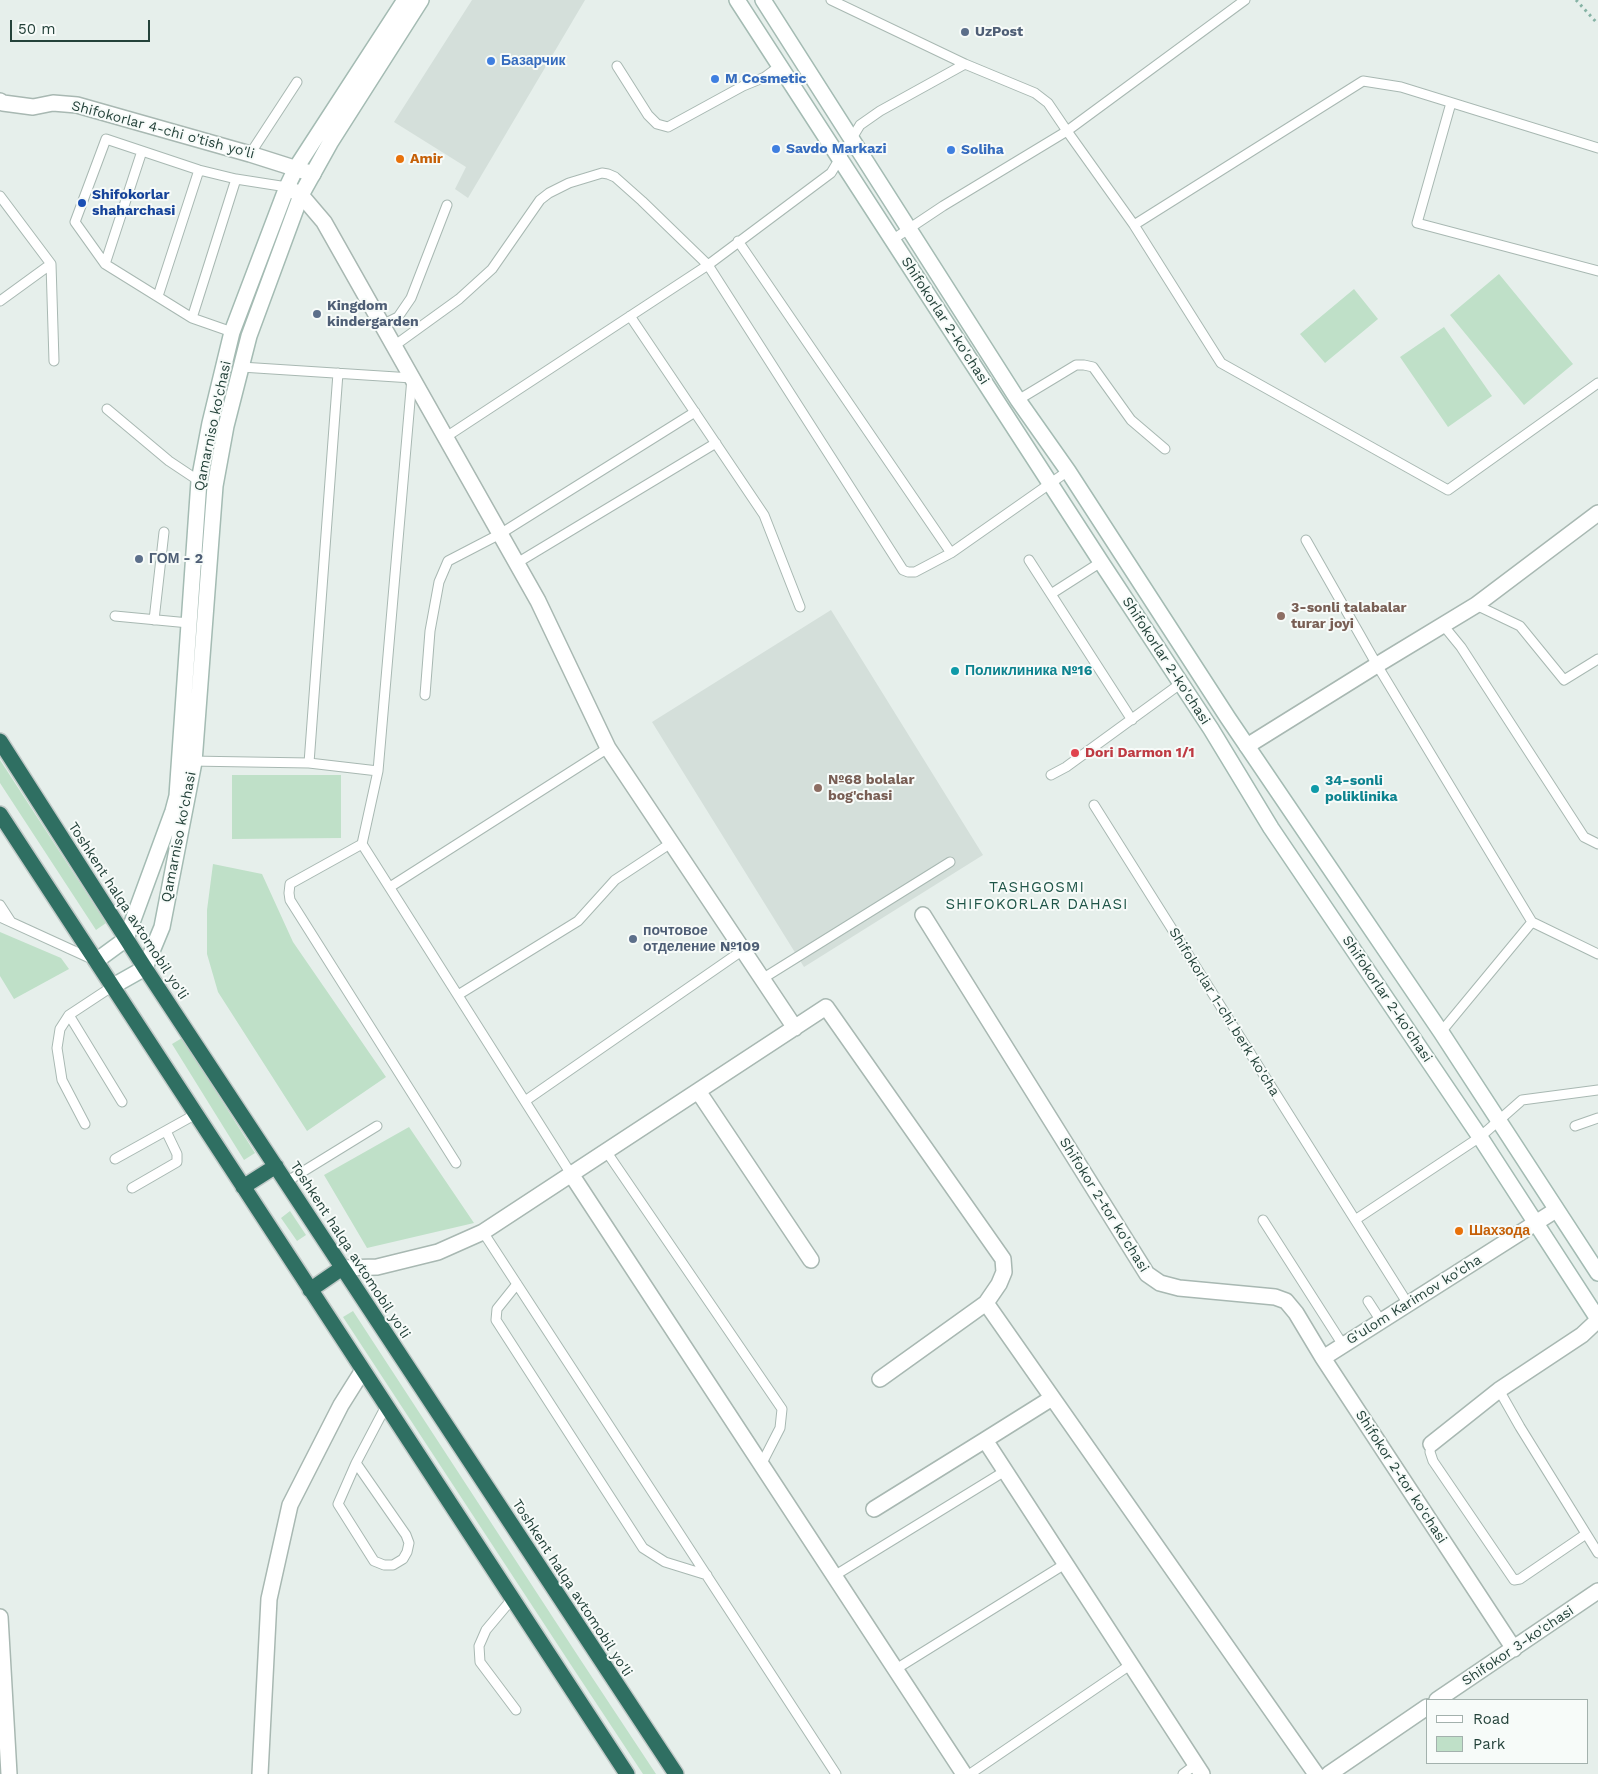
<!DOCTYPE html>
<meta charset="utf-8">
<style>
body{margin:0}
#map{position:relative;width:1598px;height:1774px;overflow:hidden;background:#e6efeb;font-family:"Work Sans",sans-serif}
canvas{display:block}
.legend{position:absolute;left:1426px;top:1699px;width:162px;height:65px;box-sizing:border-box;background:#f7fbf9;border:1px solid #a3b1ad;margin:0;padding:6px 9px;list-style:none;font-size:15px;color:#24423a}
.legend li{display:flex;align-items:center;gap:10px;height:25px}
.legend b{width:25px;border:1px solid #a3b1ad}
.scale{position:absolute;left:10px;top:20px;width:140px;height:22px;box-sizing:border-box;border:2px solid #24423a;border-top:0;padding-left:6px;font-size:15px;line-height:18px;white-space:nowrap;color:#24423a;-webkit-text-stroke:4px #f7fbf9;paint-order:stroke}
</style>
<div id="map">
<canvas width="1598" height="1774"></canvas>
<ul class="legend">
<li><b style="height:6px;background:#fff"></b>Road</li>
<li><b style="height:14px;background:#bfe0c8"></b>Park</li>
</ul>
<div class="scale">50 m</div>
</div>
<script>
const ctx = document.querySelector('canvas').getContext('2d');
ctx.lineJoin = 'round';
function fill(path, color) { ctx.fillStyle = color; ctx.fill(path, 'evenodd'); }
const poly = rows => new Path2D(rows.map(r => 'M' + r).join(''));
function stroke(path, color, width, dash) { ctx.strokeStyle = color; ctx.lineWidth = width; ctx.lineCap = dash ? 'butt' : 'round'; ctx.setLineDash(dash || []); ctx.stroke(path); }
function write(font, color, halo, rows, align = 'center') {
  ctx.font = font + ' "Work Sans",sans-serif'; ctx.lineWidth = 4; ctx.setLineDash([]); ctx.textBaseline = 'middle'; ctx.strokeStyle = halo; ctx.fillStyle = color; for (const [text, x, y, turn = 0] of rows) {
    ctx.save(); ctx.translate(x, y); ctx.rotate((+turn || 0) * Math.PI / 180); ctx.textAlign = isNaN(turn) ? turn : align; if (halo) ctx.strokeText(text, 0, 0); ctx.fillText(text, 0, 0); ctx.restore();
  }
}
const built = poly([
 [472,0,585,0,468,198,455,189,466,167,394,122],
 [831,610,983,855,804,967,652,722]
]);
const green = poly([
 [1499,274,1573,364,1524,405,1450,315],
 [1354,289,1378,319,1325,363,1300,334],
 [1444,327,1492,396,1448,427,1400,357],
 [0,760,106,923,96,930,0,783],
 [232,775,341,775,341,838,232,839],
 [213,864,262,874,293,942,386,1077,307,1131,218,992,207,954,207,910],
 [0,932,61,958,69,969,14,999,0,976],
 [182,1038,255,1153,244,1160,172,1044],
 [409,1127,474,1223,367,1248,324,1175],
 [290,1211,306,1235,297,1241,281,1218],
 [353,1311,580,1659,656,1774,643,1774,571,1665,343,1317]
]);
const path = poly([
 [1576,0,1598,24]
]);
const lane = poly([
 [831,0,965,64,1035,93,1048,103,1067,131,1134,225,1221,363,1448,490,1598,383],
 [617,66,648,115,657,124,668,127,743,86,765,77,780,66],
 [1451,103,1417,223,1598,271],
 [250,154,297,82],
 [0,196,51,264,0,301],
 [1134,225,1363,81,1401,87,1598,148],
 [892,240,943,206,1067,131,1245,0],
 [738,241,951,553],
 [51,264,54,361],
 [105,264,142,151],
 [158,296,199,170],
 [630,316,764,515,800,607],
 [192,318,236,179],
 [382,325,398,317,411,298,447,205],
 [232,332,192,318,105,264,75,222,106,139,199,170,236,179,287,187],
 [394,346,459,299,492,269,540,200,549,193,569,183,602,173,608,174,615,177,642,201,708,265,903,570,908,572,915,572,951,553,1068,471],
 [241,367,412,378,378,771,362,844,571,1174],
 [1018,400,1076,365,1084,365,1093,367,1131,420,1165,449],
 [107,409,169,461,199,481],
 [446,437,708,265,831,173,860,125,880,111,965,64],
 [1306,540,1377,665,1532,922,1598,954],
 [1029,560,1132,720],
 [517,563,716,443],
 [1051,594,1101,562],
 [1476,605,1520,626,1564,680,1598,659],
 [115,616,189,623],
 [154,620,164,532],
 [1443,625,1461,647,1584,837,1598,844],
 [425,695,430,631,439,582,448,561,500,534,695,412],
 [190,761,309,763,338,373],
 [309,763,378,771],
 [1051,775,1066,767,1180,684],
 [1094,805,1408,1304],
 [362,844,290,884,289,893,290,900,456,1163],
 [390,887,608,748],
 [0,905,11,922],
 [0,917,94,960],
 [762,979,950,862],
 [113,986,69,1015,122,1102],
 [458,995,578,921,615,880,671,843],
 [69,1015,60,1029,57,1048,62,1080,85,1124],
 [1441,1032,1532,922],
 [525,1101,743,950],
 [1575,1126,1598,1118],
 [606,1151,782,1409,780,1428,761,1465],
 [115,1159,196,1114],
 [286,1182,377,1126],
 [132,1188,177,1162,177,1154,166,1131],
 [1263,1220,1343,1345],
 [1355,1220,1480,1137,1522,1100,1598,1090],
 [483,1232,836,1774],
 [517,1284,497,1309,496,1320,643,1548,665,1562,707,1575],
 [1368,1301,1381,1321],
 [1499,1390,1520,1427,1598,1553],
 [1431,1444,1430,1452,1433,1461,1514,1580,1520,1579,1586,1534],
 [356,1463,406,1535,409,1543,407,1552,403,1559,393,1565,384,1565,374,1561,338,1504,356,1463,386,1406],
 [834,1576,1005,1471],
 [512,1599,486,1630,479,1646,480,1662,516,1710],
 [896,1669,1065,1564],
 [970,1774,1130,1665],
 [1183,1774,1195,1765]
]);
const street = poly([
 [0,101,3,103,33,107,53,103,77,105,250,154,313,174],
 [292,190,301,195,324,222,538,601,608,748,795,1028],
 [1247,746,1377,665,1476,605,1598,513],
 [923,915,1147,1274,1160,1283,1179,1288,1275,1297,1286,1301,1296,1313,1323,1358,1514,1649],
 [698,1091,811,1260],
 [571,1174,964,1774],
 [342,1268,377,1267,438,1252,483,1232,826,1007,1003,1259,1004,1272,999,1284,986,1303,880,1379],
 [986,1303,1316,1774],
 [1323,1358,1556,1210],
 [1052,1398,985,1440,1202,1774],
 [1431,1444,1499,1390,1582,1335,1598,1320],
 [874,1509,985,1440],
 [0,1617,9,1774],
 [1437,1700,1598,1591],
 [260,1774,269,1599,290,1505,341,1405,363,1370],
 [1329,1774,1427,1707]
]);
const secondary = poly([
 [737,0,1101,562,1211,729,1271,828,1480,1137,1598,1319],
 [763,0,1018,400,1068,471,1228,718,1441,1032,1598,1273],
 [96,961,126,939,173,811,177,796,199,481,210,423,232,332,287,187,296,168,405,0],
 [113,986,145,968,162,927,194,762,215,486,226,426,249,336,301,195,330,143,421,0]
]);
const highway = poly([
 [0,741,145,968,676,1774],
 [0,814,627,1774],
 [243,1187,276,1166],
 [310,1290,342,1268]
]);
const markers = [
 [965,32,5,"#5c6f8a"],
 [491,61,5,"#3f7fe0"],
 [715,79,5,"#3f7fe0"],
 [776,149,5,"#3f7fe0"],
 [951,150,5,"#3f7fe0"],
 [400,159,5,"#e8710a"],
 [82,203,5,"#1a4fb4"],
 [317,314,5,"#5c6f8a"],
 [139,559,5,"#5c6f8a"],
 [1281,616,5,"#8d6e63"],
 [955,671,5,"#0f9aa8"],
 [1075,753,5,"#e0444e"],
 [818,788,5,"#8d6e63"],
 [1315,789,5,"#0f9aa8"],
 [633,939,5,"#5c6f8a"],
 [1459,1231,5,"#e8710a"]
];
const serviceNames = [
 ["UzPost",975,32],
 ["Kingdom",327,306],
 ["kindergarden",327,322],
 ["ГОМ - 2",149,559],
 ["почтовое",643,931],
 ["отделение №109",643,947]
];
const shopNames = [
 ["Базарчик",501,61],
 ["M Cosmetic",725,79],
 ["Savdo Markazi",786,149],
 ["Soliha",961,150]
];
const streetNames = [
 ["Shifokorlar 4-chi o'tish yo'li",163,130,15],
 ["Shifokorlar 2-ko'chasi",945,321,57],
 ["Qamarniso ko'chasi",213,426,-78],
 ["Shifokorlar 2-ko'chasi",1166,661,57],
 ["Qamarniso ko'chasi",179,837,-79],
 ["Toshkent halqa avtomobil yo'li",128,911,57],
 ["Shifokorlar 2-ko'chasi",1387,999,56],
 ["Shifokorlar 1-chi berk ko'cha",1224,1012,58],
 ["Shifokor 2-tor ko'chasi",1104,1205,58],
 ["Toshkent halqa avtomobil yo'li",350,1250,57],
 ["G'ulom Karimov ko'cha",1414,1300,-32],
 ["Shifokor 2-tor ko'chasi",1401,1477,57],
 ["Toshkent halqa avtomobil yo'li",572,1588,57],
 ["Shifokor 3-ko'chasi",1518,1646,-34]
];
const foodNames = [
 ["Amir",410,159],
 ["Шахзода",1469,1231]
];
const transitNames = [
 ["Shifokorlar",92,195],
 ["shaharchasi",92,211]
];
const educationNames = [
 ["3-sonli talabalar",1291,608],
 ["turar joyi",1291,624],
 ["№68 bolalar",828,780],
 ["bog'chasi",828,796]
];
const cultureNames = [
 ["Поликлиника №16",965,671],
 ["34-sonli",1325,781],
 ["poliklinika",1325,797]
];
const healthNames = [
 ["Dori Darmon 1/1",1085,753]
];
const neighbourhoodNames = [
 ["TASHGOSMI",1037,888],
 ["SHIFOKORLAR DAHASI",1037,905]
];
fill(built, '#d4dfda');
fill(green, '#bfe0c8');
stroke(lane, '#a8b8b2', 11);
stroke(street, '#a8b8b2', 18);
stroke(secondary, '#a4bbb3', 18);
stroke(highway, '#c2cac8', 18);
stroke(path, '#86b3a5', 3, [2.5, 4]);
stroke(lane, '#fff', 9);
stroke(street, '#fff', 15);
stroke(secondary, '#fff', 15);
stroke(highway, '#2f6f62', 15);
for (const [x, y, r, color] of markers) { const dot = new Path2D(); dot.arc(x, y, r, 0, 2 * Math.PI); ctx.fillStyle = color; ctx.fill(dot); stroke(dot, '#f7fbf9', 2); }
write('bold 14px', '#4e5e75', '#f7fbf9', serviceNames, 'left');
write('bold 14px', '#366cbe', '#f7fbf9', shopNames, 'left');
write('14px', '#24423a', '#f7fbf9', streetNames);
write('bold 14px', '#c56008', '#f7fbf9', foodNames, 'left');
write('bold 14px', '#164399', '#f7fbf9', transitNames, 'left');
write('bold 14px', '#785e54', '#f7fbf9', educationNames, 'left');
write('bold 14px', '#0d838f', '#f7fbf9', cultureNames, 'left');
write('bold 14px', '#be3a42', '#f7fbf9', healthNames, 'left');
ctx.letterSpacing = '1px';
write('15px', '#1f5548', '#f7fbf9', neighbourhoodNames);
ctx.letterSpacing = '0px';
</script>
